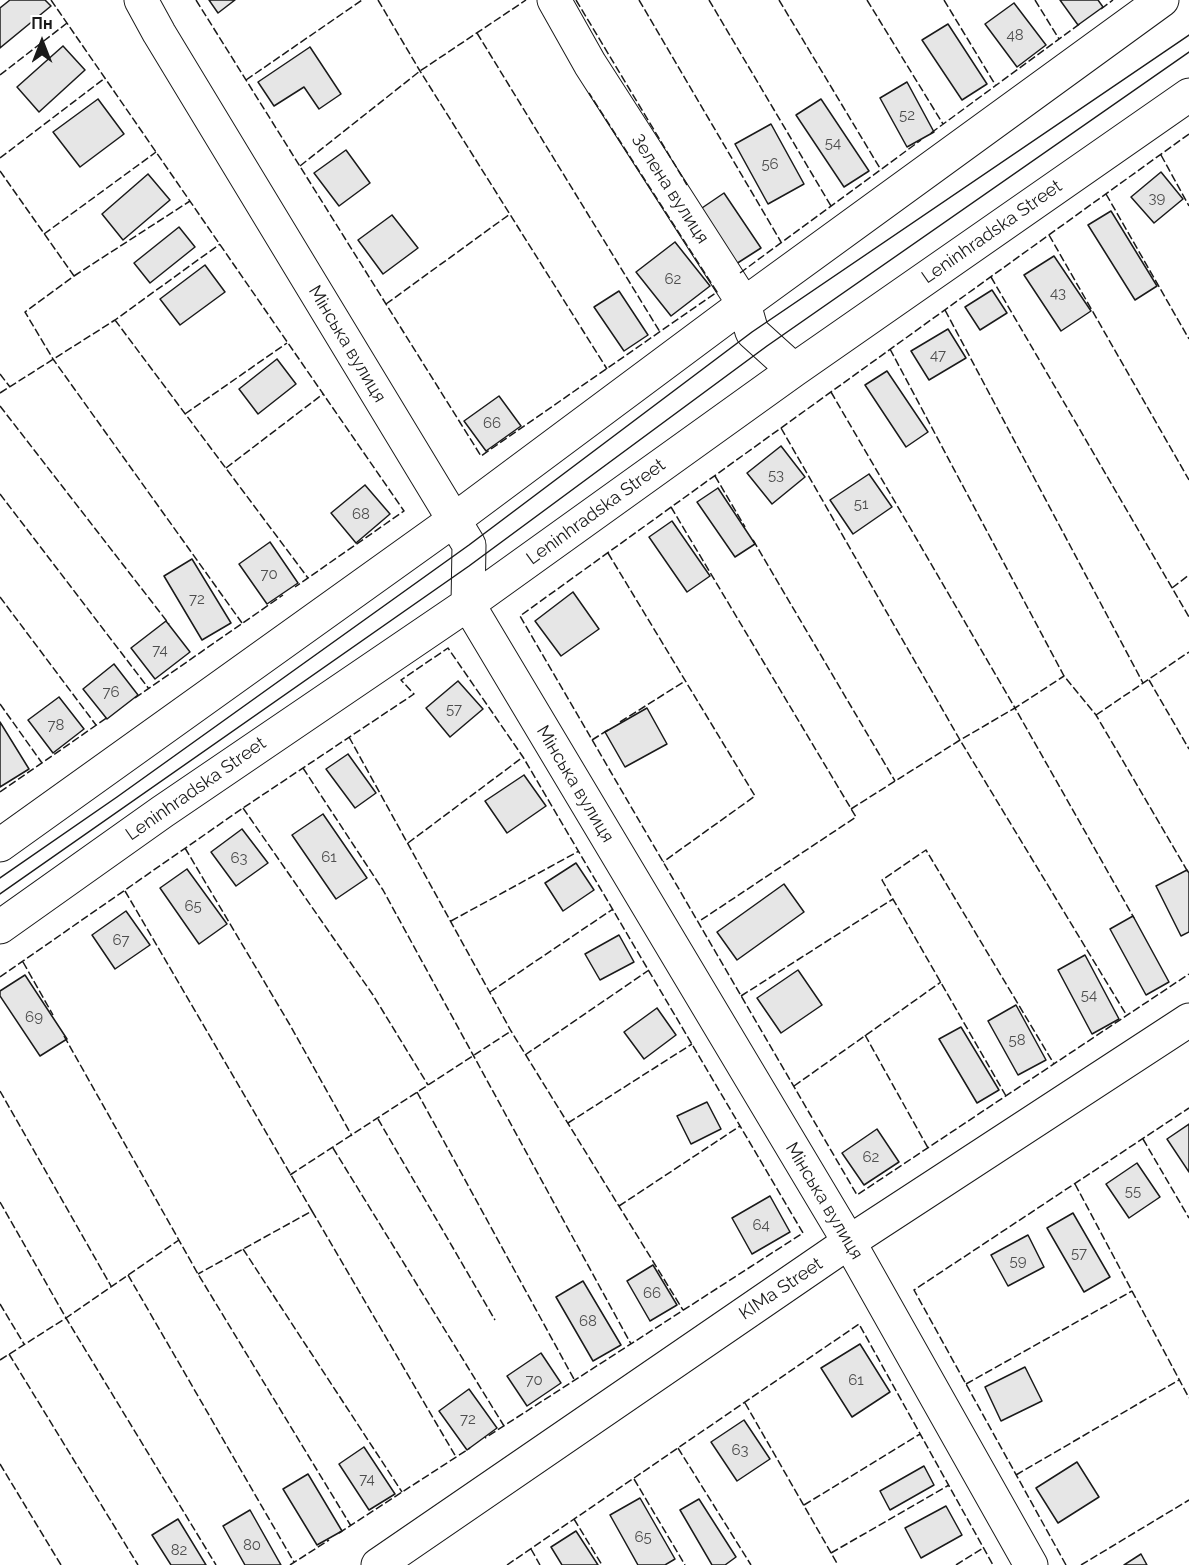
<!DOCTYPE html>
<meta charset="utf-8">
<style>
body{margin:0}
#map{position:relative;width:1189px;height:1565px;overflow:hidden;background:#fff;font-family:Raleway,sans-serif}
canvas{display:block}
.north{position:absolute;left:12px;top:12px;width:60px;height:60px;-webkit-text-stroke:4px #fff;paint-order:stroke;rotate:0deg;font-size:16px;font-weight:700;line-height:24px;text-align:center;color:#1a1a1a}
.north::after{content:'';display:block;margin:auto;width:21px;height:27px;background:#1a1a1a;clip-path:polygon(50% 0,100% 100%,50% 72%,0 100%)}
</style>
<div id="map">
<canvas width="1189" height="1565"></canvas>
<div class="north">Пн</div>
</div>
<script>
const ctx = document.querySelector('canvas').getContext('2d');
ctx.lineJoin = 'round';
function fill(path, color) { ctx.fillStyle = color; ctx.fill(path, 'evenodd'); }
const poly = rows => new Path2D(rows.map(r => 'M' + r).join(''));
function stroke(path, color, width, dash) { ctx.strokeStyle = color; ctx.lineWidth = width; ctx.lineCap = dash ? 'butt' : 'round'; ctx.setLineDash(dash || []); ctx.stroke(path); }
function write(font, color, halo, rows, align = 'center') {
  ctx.font = font + ' Raleway,sans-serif'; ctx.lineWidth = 4.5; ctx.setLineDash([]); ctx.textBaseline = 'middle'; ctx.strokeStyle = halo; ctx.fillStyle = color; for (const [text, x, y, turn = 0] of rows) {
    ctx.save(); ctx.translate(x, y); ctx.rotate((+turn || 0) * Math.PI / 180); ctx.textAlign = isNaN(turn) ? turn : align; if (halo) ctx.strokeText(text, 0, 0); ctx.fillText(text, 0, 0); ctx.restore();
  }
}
const building = poly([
 [10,0,45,0,51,6,0,48,0,8,10,0],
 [209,0,235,0,218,13,209,0],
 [1060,0,1098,0,1103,7,1078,25,1060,0],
 [1014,3,1046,45,1017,67,985,24,1014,3],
 [948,24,987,84,962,100,922,40,948,24],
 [63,46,85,70,39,112,17,87,63,46],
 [310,47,341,94,319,109,304,87,274,106,258,82,310,47],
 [907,82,934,132,907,147,880,98,907,82],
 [98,99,124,134,80,167,53,132,98,99],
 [821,99,869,171,844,187,796,115,821,99],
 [771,124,804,184,768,204,735,144,771,124],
 [346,150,370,183,339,206,314,173,346,150],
 [1161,172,1183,199,1154,223,1131,197,1161,172],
 [148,174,170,200,123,240,102,214,148,174],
 [724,193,761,248,736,264,699,210,724,193],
 [1111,211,1157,286,1135,300,1088,225,1111,211],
 [392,215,418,248,383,274,358,240,392,215],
 [179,227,195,247,150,283,134,263,179,227],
 [675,242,710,286,671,316,636,272,675,242],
 [1054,256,1091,311,1061,331,1024,275,1054,256],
 [205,265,225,292,180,325,160,299,205,265],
 [992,290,1007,313,980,330,965,307,992,290],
 [619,291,648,335,624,351,594,307,619,291],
 [948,329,966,358,929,380,911,351,948,329],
 [277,359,296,384,258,414,239,389,277,359],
 [887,371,928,432,906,447,865,385,887,371],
 [499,396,521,426,486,451,464,421,499,396],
 [781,446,805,477,772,504,747,473,781,446],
 [869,474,892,507,853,534,830,500,869,474],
 [365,485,390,514,356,543,331,513,365,485],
 [718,488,755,544,735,557,697,502,718,488],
 [672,521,710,576,687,592,649,537,672,521],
 [270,542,298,583,267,604,239,564,270,542],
 [192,559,231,623,202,640,164,576,192,559],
 [573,592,599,629,561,656,535,621,573,592],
 [166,621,190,652,155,679,131,648,166,621],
 [114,664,138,695,107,719,83,689,114,664],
 [458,681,483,709,450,737,426,708,458,681],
 [59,697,84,729,53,753,28,720,59,697],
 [647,708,667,744,625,767,605,732,647,708],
 [0,722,29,769,0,787,0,722],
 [348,754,376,793,355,808,326,769,348,754],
 [524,775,546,806,507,833,485,801,524,775],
 [323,814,367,878,336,899,292,835,323,814],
 [242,829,268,863,236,886,211,852,242,829],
 [576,863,594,890,563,911,545,883,576,863],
 [187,869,227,924,199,944,160,888,187,869],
 [1187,870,1189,873,1189,932,1181,936,1156,886,1187,870],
 [784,884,804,912,737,960,717,932,784,884],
 [126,911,150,945,115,969,92,935,126,911],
 [1133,916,1169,982,1146,995,1110,929,1133,916],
 [619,935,634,962,600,980,585,954,619,935],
 [1085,955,1119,1019,1092,1034,1058,970,1085,955],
 [798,970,822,1005,781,1033,757,998,798,970],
 [25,975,67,1039,40,1056,0,996,0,991,25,975],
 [1016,1005,1046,1060,1018,1075,988,1021,1016,1005],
 [657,1008,676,1035,644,1059,624,1032,657,1008],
 [961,1027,999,1090,977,1103,939,1039,961,1027],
 [707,1102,721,1129,691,1144,677,1116,707,1102],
 [1189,1124,1189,1172,1167,1139,1189,1124],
 [877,1129,899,1162,864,1185,842,1153,877,1129],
 [1137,1163,1160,1197,1129,1218,1106,1184,1137,1163],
 [770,1196,790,1232,752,1254,732,1218,770,1196],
 [1073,1213,1110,1277,1084,1292,1047,1228,1073,1213],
 [1028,1235,1044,1267,1008,1286,991,1255,1028,1235],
 [653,1265,677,1305,650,1321,627,1281,653,1265],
 [583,1281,621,1345,593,1361,556,1297,583,1281],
 [860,1344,890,1392,852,1417,821,1368,860,1344],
 [541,1353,561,1383,527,1406,507,1376,541,1353],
 [1025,1367,1042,1401,1001,1421,985,1387,1025,1367],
 [469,1389,497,1428,467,1450,439,1411,469,1389],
 [744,1420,770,1459,737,1481,711,1442,744,1420],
 [364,1447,395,1494,369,1510,339,1464,364,1447],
 [1077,1462,1099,1497,1058,1523,1036,1488,1077,1462],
 [924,1466,934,1485,890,1510,880,1491,924,1466],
 [308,1474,342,1531,317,1545,283,1489,308,1474],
 [640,1498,675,1559,665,1565,638,1565,610,1515,640,1498],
 [699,1499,736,1557,725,1565,712,1565,680,1510,699,1499],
 [946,1506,962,1535,921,1558,905,1528,946,1506],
 [250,1510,281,1565,245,1565,223,1526,250,1510],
 [178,1519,206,1565,171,1565,152,1535,178,1519],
 [576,1531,598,1565,562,1565,551,1547,576,1531],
 [1141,1554,1147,1565,1124,1565,1141,1554]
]);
const minor = poly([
 [141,0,159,33,469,545,468,604,849,1242,1031,1565],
 [554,0,590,64,744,304,752,332,794,370],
 [0,845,454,520,744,304,1162,0],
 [0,927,162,812,468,604,794,370,1189,95],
 [378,1565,849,1242,1189,1020]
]);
const tram = poly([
 [0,878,117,797,469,545,752,332,1189,35],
 [0,894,469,566,767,346,1189,52]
]);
const fence = poly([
 [51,0,404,511,295,587],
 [196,0,481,456,717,292,589,93],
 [378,0,420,71,607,369],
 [576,0,687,185],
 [639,0,781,242],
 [709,0,831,206],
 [779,0,881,170],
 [867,0,943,124],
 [944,0,996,86],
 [1035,0,1059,39],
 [1101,9,1113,0],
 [477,33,660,332],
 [0,75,67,23],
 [246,80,362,0],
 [931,133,1081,23],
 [1189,134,520,616,857,1195,1189,974],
 [1161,155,1189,206],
 [0,158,105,78],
 [300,166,420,71,526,0],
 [0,171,74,276,25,312,53,359,242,623],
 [1106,194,1189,339],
 [44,234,156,152],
 [1049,235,1189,480],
 [740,273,921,140],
 [74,276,190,201],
 [991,277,1189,617],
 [386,304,510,214],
 [945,310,1143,683],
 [115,320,308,578],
 [890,349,1064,676,1096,715,1188,872],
 [0,374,10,387],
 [831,392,1015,708,1064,676],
 [0,393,115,320,220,244],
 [0,406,169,624],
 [185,414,287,343],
 [781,428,960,740,1015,708,1134,918],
 [226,468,323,394],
 [715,476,745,527],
 [0,494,149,689],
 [671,507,856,817,698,922],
 [753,540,895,781],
 [608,553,755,796,663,862],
 [1172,588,1189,575],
 [0,597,96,725],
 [1149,680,1189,749],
 [135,698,283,595],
 [0,704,42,763],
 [1096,715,1189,652],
 [620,722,685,681],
 [349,737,511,1031,683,1310],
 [592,740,608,730],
 [303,768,383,890,631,1344],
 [0,792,108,717],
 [243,808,373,995,428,1085],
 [851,809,960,740,1127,1016],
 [408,843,523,757],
 [185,848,290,1025,352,1136],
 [125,891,312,1211,198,1274],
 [451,921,579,851],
 [23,962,53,1015],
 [0,977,243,808,414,694,401,680,448,648,523,757,803,1233,485,1438],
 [490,992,613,909],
 [741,996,893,899],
 [865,1035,928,1148],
 [64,1036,198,1274,351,1526],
 [525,1055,649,970],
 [794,1086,941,982],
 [0,1091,111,1286],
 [417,1092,575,1381],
 [1006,1096,882,880,926,850,1054,1064],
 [378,1119,495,1320],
 [568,1123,692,1044],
 [1143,1139,1189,1218],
 [333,1148,504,1426],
 [290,1175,511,1031],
 [1075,1184,1189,1398],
 [0,1202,66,1318,216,1565],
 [619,1206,740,1126],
 [312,1211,456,1457],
 [243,1249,402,1492],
 [128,1275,294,1562],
 [0,1304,24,1344],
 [9,1354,138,1565],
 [0,1360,66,1318,179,1240],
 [966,1384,1132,1291],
 [745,1403,838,1565],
 [678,1448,751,1565],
 [0,1464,61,1565],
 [1016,1475,1179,1380],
 [634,1479,685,1565],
 [804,1505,920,1434],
 [574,1519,602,1565],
 [339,1533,470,1448],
 [531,1549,540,1565],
 [831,1553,949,1485],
 [290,1565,329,1540],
 [507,1565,859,1324,993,1565],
 [956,1565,983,1548],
 [1066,1565,914,1290,1189,1108],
 [1081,1565,1189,1500]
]);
const numberNames = [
 ["48",1015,35],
 ["52",907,115],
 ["54",833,143],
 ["56",770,164],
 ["39",1157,198],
 ["62",673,279],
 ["43",1058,293],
 ["47",938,355],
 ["66",492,423],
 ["53",776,475],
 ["51",861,504],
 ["68",361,514],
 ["70",269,574],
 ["72",197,599],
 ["74",160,650],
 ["76",111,692],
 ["57",454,709],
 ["78",56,725],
 ["61",329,857],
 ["63",239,858],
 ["65",193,906],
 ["67",121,940],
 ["54",1089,995],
 ["69",34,1017],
 ["58",1017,1040],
 ["62",871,1157],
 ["55",1133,1191],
 ["64",761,1225],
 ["57",1079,1253],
 ["59",1018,1261],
 ["66",652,1293],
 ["68",588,1321],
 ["70",534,1380],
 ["61",856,1380],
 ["72",468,1419],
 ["63",740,1450],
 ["74",367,1479],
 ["65",643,1537],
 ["80",252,1545],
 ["82",179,1550]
];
const streetNames = [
 ["Зелена вулиця",670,189,57],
 ["Leninhradska Street",992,232,-35],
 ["Мінська вулиця",347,344,59],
 ["Leninhradska Street",596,512,-36],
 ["Мінська вулиця",575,784,59],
 ["Leninhradska Street",196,789,-35],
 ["Мінська вулиця",824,1201,59],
 ["KIMa Street",781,1289,-34]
];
fill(building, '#e6e6e6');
stroke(building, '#1a1a1a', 1.5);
stroke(minor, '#1a1a1a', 35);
stroke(minor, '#fff', 33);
stroke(tram, '#1a1a1a', 1.5);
stroke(fence, '#1a1a1a', 1.5, [8, 3]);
write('15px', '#4d4d4d', null, numberNames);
write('18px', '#1a1a1a', '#fff', streetNames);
</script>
